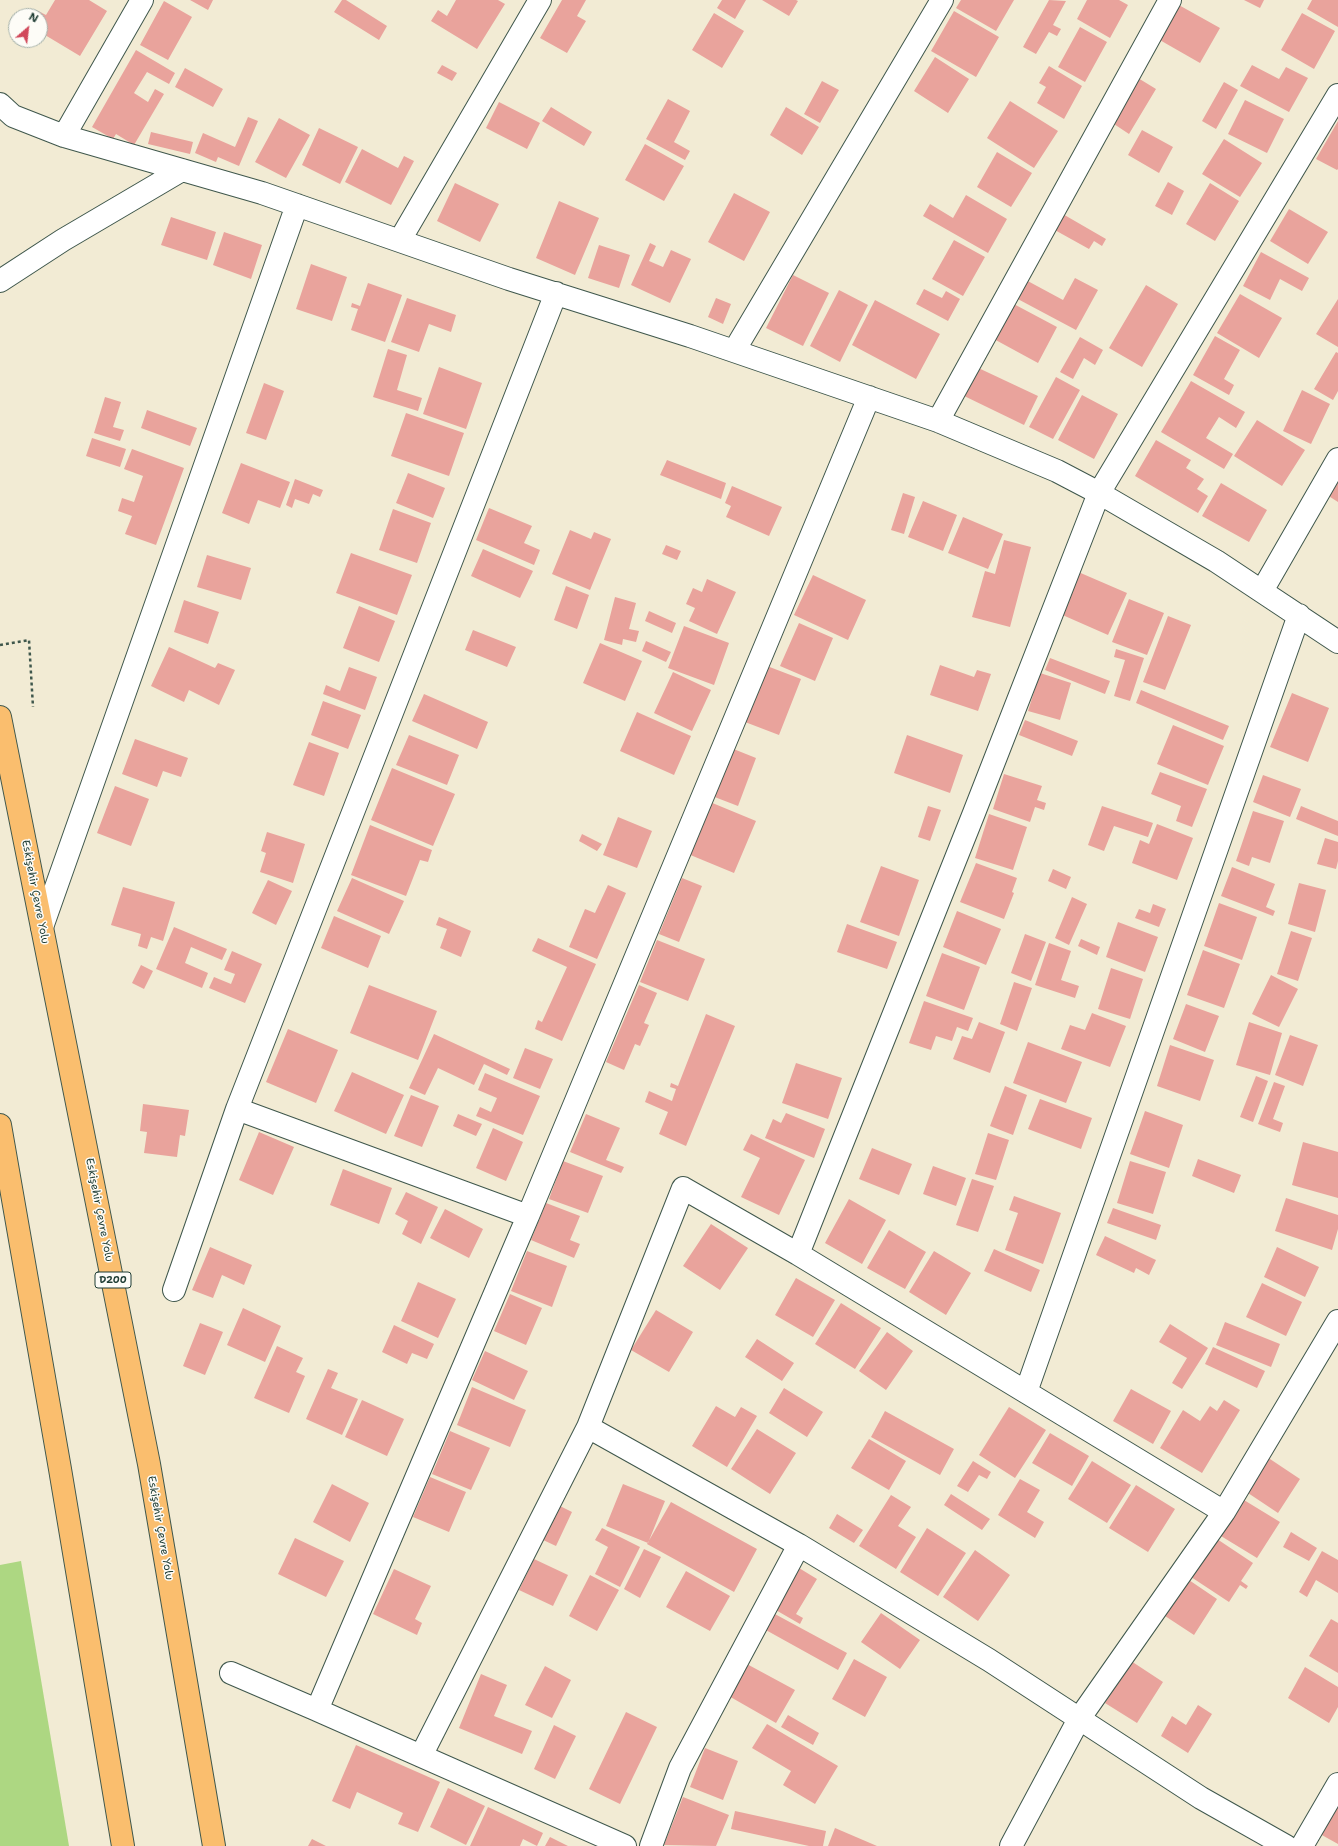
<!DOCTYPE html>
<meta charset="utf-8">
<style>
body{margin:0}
#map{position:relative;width:1338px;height:1846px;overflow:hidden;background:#f2ebd4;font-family:"Shantell Sans",sans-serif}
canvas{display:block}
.north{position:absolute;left:8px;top:8px;width:40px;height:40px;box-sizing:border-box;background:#fdfcf7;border:1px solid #a4b0a9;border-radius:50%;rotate:28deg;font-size:11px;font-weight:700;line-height:16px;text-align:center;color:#1f3d34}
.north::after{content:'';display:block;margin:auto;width:14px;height:18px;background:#d1495b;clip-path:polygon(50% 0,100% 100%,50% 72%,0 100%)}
</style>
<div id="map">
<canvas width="1338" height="1846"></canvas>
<div class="north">N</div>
</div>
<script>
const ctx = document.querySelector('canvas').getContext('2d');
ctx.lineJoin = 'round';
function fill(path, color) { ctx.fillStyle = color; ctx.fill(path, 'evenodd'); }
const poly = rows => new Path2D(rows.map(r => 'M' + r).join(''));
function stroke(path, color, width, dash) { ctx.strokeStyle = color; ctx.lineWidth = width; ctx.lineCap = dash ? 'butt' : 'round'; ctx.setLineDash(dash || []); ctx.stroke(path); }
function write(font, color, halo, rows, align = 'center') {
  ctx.font = font + ' "Shantell Sans",sans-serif'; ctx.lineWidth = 3; ctx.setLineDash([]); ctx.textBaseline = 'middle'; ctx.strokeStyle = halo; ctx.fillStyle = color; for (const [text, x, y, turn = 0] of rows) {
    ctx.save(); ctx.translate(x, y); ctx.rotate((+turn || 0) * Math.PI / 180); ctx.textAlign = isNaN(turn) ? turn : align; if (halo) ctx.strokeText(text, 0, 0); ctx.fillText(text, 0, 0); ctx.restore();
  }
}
const green = poly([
 [21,1561,69,1846,0,1846,0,1565]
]);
const building = poly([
 [55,0,89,0,107,11,80,56,40,32,40,16,35,16,38,11,46,15],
 [190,0,213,0,208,10],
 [342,0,346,0,387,26,379,40,334,12],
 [456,0,498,0,505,4,477,49,431,21,438,10,447,16],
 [562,0,586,0,577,16,586,21,567,53,540,38],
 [722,0,746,0,735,19,717,8],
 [762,0,796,0,798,1,789,16],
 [961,0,1014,0,996,31,956,8],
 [1049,0,1066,1,1053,25,1061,29,1057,36,1049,32,1036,54,1023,47],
 [1087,0,1119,0,1128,5,1110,38,1077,19],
 [1244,0,1264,0,1260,8],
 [1312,0,1338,0,1338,27,1307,9],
 [164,1,192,17,168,60,140,45],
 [1177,4,1220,28,1200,63,1158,39],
 [954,11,999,37,976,77,931,51],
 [714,13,744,31,722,68,692,50],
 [1302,13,1335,31,1314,69,1281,50],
 [1080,27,1107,42,1085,82,1058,67],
 [136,50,175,73,169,84,147,72,134,93,148,102,155,89,164,94,134,145,116,134,113,139,92,127],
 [935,57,969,79,948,113,914,91],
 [442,65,457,73,452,81,437,73],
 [1252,65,1279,79,1286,67,1308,78,1289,112,1240,86],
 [1049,66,1082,86,1064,119,1037,103,1046,87,1039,83],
 [185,68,223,89,213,107,175,87],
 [1138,78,1156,89,1129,134,1111,122],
 [822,81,839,90,820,123,804,114],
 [1224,82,1238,90,1216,129,1202,121],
 [668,99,690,111,674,142,690,151,685,160,646,139],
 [1245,100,1284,119,1267,153,1228,134],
 [1010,101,1058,131,1034,168,987,138],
 [499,102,540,123,527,149,486,128],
 [551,107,592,132,584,146,542,121],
 [786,107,819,127,802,155,770,135],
 [248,117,258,121,239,166,218,157,216,162,195,153,203,133,235,147],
 [279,118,310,135,286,178,255,162],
 [1338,121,1338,169,1337,170,1316,159],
 [319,128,358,147,340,184,302,165],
 [1142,130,1173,147,1159,173,1128,155],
 [151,132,193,142,190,154,148,144],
 [1224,139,1262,163,1240,197,1202,174],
 [645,144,684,166,664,201,625,180],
 [362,149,398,168,404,156,414,161,391,205,345,182],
 [997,152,1032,173,1011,207,977,187],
 [1168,182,1184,191,1172,215,1155,206],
 [455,183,499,204,480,242,437,221],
 [1210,183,1239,201,1215,241,1186,224],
 [734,193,770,212,744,261,708,242],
 [966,195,1007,219,988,253,923,216,930,204,953,218],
 [559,201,599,218,575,275,536,258],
 [1289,209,1328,232,1308,264,1270,241],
 [1061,213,1106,239,1102,246,1094,241,1089,249,1053,229],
 [171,217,216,232,207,260,161,245],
 [224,232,262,245,251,279,213,265],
 [954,240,985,257,963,296,932,279],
 [650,243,656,246,649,261,663,267,671,250,691,259,670,303,631,285],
 [599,245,630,255,619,288,588,278],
 [1261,252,1309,278,1302,291,1280,279,1270,300,1243,286],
 [311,264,347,277,332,321,296,309],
 [793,275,829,293,803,346,766,328],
 [1075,278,1098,290,1076,330,1014,297,1024,279,1063,300],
 [368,283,402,295,385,342,351,330,358,309,351,307,352,303,360,306],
 [1146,285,1178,304,1142,367,1109,348],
 [924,289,942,298,946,291,960,299,948,321,916,304],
 [839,290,868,305,840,362,810,346],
 [1240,294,1282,318,1259,358,1217,333],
 [407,298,456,315,451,332,429,324,419,352,391,342],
 [716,298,731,304,723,324,708,317],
 [1338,299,1338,347,1316,334],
 [875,300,940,334,916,379,852,345],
 [1010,302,1057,327,1038,363,992,338],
 [1215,336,1240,350,1224,379,1234,385,1229,395,1193,375],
 [1080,337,1103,350,1095,365,1084,358,1073,379,1060,372],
 [388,349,407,355,397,390,422,398,418,411,373,397],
 [1336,352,1338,353,1338,391,1333,400,1314,389],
 [972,365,1038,396,1024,425,958,393],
 [439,367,482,383,466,429,423,414],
 [1056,377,1080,390,1053,439,1029,427],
 [1191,381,1245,412,1236,428,1219,417,1206,438,1233,454,1224,469,1161,432],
 [264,383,284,391,266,440,246,433],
 [1302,390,1330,404,1311,444,1283,431],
 [1082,395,1118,414,1094,459,1058,440],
 [105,397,121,402,113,427,124,430,120,441,94,433],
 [147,410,197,428,190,446,141,428],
 [406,413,464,433,449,476,391,456],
 [1257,420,1305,450,1282,486,1234,456],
 [92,438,126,449,120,467,86,456],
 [1156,440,1191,460,1186,468,1204,479,1197,489,1208,496,1198,513,1135,476],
 [132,449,184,468,156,545,125,534,132,516,118,511,122,498,134,502,143,476,124,469],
 [667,460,726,483,721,499,660,475],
 [241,463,290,482,280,508,258,500,249,524,222,513],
 [408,473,445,488,433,518,396,503],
 [1338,476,1338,502,1327,495],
 [295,479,323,490,320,497,313,494,309,504,295,499,292,508,286,505],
 [1221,483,1267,510,1249,542,1202,516],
 [732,486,782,507,769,536,726,517,731,506,725,503],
 [903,493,915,497,904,534,891,530],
 [923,501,957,515,943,551,908,537],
 [489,508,532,526,524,543,540,550,534,565,476,540],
 [393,509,431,523,417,563,379,550],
 [963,517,1003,534,988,569,948,553],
 [570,530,591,539,594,532,611,539,590,590,552,574],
 [1004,540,1031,547,1010,627,972,617,985,571,995,574],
 [666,545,681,551,677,560,662,554],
 [483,549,533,571,520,598,471,576],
 [351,553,412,575,397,615,336,593],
 [207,555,251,568,241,600,197,587],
 [1076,571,1127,593,1108,635,1058,613],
 [813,575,866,600,848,640,794,615],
 [707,579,736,592,717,634,689,621,695,608,686,604,693,588,702,592],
 [566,586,589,595,577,629,554,620],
 [615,597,636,603,629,629,639,631,636,642,623,639,622,645,604,640],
 [1129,599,1164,613,1147,655,1112,642],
 [184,600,219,612,208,644,174,632],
 [359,606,395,621,379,662,343,648],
 [649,611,676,623,672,633,645,621],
 [1168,616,1191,625,1165,690,1143,682],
 [799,623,833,638,815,681,780,666],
 [684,626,729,643,714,685,668,668],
 [473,630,516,647,507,667,465,650],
 [646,641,671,652,666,662,642,651],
 [600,643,642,661,625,701,583,683],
 [169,647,215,668,218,663,235,670,219,705,189,690,184,702,151,686],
 [1116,649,1144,658,1130,701,1114,696,1125,660,1114,657],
 [1050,658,1110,681,1105,694,1045,670],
 [940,665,974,677,977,670,991,674,978,711,930,695],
 [767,666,801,679,779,735,745,722],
 [349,667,377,677,365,710,323,694,326,685,340,691],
 [673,672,711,690,692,731,654,713],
 [1040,673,1071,683,1060,720,1028,711],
 [1141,690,1229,726,1223,740,1136,703],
 [1292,693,1329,708,1308,762,1270,747],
 [424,694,488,722,477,749,412,721],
 [323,701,361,715,348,749,311,735],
 [637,712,691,736,674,775,620,751],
 [1025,720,1078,741,1072,756,1019,735],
 [1173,725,1224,746,1208,785,1157,764],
 [409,735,459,755,447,785,396,765],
 [907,735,963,755,950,793,894,773],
 [135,739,188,758,181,777,163,771,157,787,122,774],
 [309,742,339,753,324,796,293,785],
 [731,748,756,758,738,806,712,796],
 [392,768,455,794,433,846,371,820],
 [1160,772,1207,789,1192,827,1176,821,1181,806,1151,794],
 [1004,774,1042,786,1037,800,1046,803,1044,810,1035,807,1030,822,993,809],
 [1263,775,1301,789,1290,817,1253,802],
 [115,786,149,799,131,846,97,833],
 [710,802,756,821,734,873,688,854],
 [928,806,941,810,930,841,918,837],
 [1102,806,1153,823,1148,837,1114,826,1104,851,1088,845],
 [1301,806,1338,821,1338,836,1296,819],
 [1253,811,1284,821,1270,863,1252,857,1249,866,1236,861],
 [989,814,1027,827,1013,870,975,858],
 [618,817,652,831,637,868,603,855],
 [1157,824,1193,838,1177,880,1132,863,1140,840,1149,844],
 [370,825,432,850,428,862,420,860,406,896,351,875],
 [267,832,305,844,293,883,260,872,266,853,261,851],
 [582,834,602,844,597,851,579,841],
 [1325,838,1338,842,1338,861,1336,869,1317,864],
 [976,863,1017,878,1012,892,1014,893,1004,919,960,902],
 [881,866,919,880,899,936,860,922],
 [1232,867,1275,884,1266,907,1275,911,1273,916,1221,896],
 [1053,869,1071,877,1066,889,1048,881],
 [352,878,404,901,389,934,337,911],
 [682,878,702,886,679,942,659,934],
 [268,880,292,891,276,925,252,913],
 [1299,883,1326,890,1315,932,1288,924],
 [608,885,626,893,597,959,569,947,585,909,595,913],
 [123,887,175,902,163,941,151,937,147,949,138,946,141,934,111,925],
 [1072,897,1087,904,1069,945,1055,938],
 [1219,903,1257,917,1242,960,1204,946],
 [1153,904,1166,909,1159,927,1135,918,1139,909,1150,913],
 [957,911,1001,929,986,965,943,947],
 [334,916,381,936,368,968,321,948],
 [439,917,471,931,461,957,440,948,447,929,436,925],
 [1118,922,1158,937,1145,972,1106,957],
 [847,924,897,942,887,969,837,952],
 [174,927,227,949,222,960,191,947,185,963,208,973,202,988,156,969],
 [1291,931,1312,938,1298,981,1277,974],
 [1025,934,1046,942,1031,981,1011,973],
 [538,938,596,964,562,1041,535,1029,538,1020,542,1022,567,967,532,951],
 [1081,939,1100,947,1097,955,1078,946],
 [657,940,705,959,688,1001,640,982],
 [1049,943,1071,951,1061,980,1079,986,1075,998,1035,985],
 [1203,950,1240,964,1224,1008,1187,995],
 [232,951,262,964,245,1003,209,988,214,977,231,984,235,974,224,970],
 [942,953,980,967,964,1010,926,996],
 [141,965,153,971,144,989,132,983],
 [1111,968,1143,979,1130,1019,1098,1009],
 [1271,975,1298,989,1279,1027,1252,1014],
 [1014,982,1032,988,1017,1031,1000,1024],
 [369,985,437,1011,418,1060,350,1033],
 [639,985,657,993,644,1023,649,1025,640,1046,635,1044,624,1070,606,1062],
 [924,1001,973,1018,968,1031,957,1027,952,1041,936,1036,931,1050,909,1043],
 [1186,1004,1219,1016,1205,1052,1173,1039],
 [1092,1013,1126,1026,1110,1067,1061,1049,1070,1025,1085,1030],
 [706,1014,735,1026,686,1146,659,1134,668,1112,645,1102,649,1091,672,1101,676,1089,670,1087,671,1083,678,1086],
 [979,1022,1005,1032,990,1073,953,1059,962,1036,972,1039],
 [1249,1022,1282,1033,1270,1075,1236,1065],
 [288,1029,338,1050,316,1103,266,1082],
 [434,1034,510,1069,507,1075,484,1064,474,1085,438,1068,425,1095,409,1088],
 [1290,1035,1318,1045,1303,1086,1275,1075],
 [1028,1042,1082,1062,1066,1103,1013,1083],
 [1170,1045,1214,1060,1200,1101,1157,1086],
 [525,1048,553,1059,540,1089,513,1078],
 [796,1063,842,1078,828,1119,782,1103],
 [352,1072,404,1095,386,1134,334,1111],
 [485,1073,540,1096,523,1135,476,1116,480,1107,491,1112,497,1098,478,1090],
 [1256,1076,1268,1081,1253,1122,1240,1117],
 [1274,1082,1285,1086,1273,1119,1283,1123,1280,1132,1258,1124],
 [1005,1086,1027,1095,1013,1135,990,1126],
 [411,1095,439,1106,422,1147,394,1136],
 [1040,1099,1092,1118,1081,1149,1028,1129],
 [143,1104,189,1110,185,1136,180,1135,177,1157,144,1153,147,1132,140,1131],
 [1145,1111,1183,1125,1169,1168,1130,1154],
 [786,1113,825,1129,814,1158,765,1138,773,1119,781,1123],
 [458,1114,482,1124,476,1136,453,1126],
 [586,1114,620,1128,606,1160,624,1167,621,1173,570,1152],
 [493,1128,523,1142,506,1181,476,1168],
 [259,1132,294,1147,273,1195,239,1180],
 [988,1133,1009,1140,996,1180,975,1174],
 [751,1134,805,1160,779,1215,741,1197,760,1158,743,1150],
 [1303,1142,1338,1152,1338,1198,1292,1185],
 [872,1148,912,1164,899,1195,859,1179],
 [1198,1159,1241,1175,1234,1193,1192,1176],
 [563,1161,603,1176,588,1213,549,1199],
 [1130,1161,1166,1172,1153,1214,1117,1203],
 [933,1166,966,1178,956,1206,923,1194],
 [343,1169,392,1188,379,1224,330,1205],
 [972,1179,994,1186,978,1232,956,1225],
 [406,1192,438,1207,421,1244,402,1234,408,1221,395,1214],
 [1014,1196,1061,1213,1043,1264,1005,1250,1018,1213,1009,1210],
 [1286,1198,1338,1215,1338,1229,1332,1250,1275,1231],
 [849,1199,886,1220,862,1264,825,1243],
 [546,1203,580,1216,570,1240,580,1244,574,1258,531,1240],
 [1113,1208,1161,1225,1156,1240,1107,1223],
 [445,1209,483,1229,469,1258,430,1238],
 [711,1224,748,1248,720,1290,683,1266],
 [889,1230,926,1252,905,1289,867,1268],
 [1105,1236,1156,1260,1149,1275,1136,1268,1134,1273,1096,1255],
 [210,1247,252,1265,244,1285,222,1275,213,1298,192,1290],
 [1277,1247,1319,1267,1305,1297,1264,1277],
 [994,1249,1040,1270,1031,1292,984,1271],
 [527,1251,567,1266,552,1307,511,1291],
 [934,1251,971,1273,946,1315,909,1292],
 [796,1278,835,1300,813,1337,775,1315],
 [418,1282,456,1299,438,1338,401,1321],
 [1262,1283,1302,1302,1286,1336,1246,1317],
 [510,1294,542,1308,526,1345,494,1331],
 [841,1303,881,1328,855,1369,815,1344],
 [243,1308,281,1326,265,1362,227,1345],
 [656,1310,693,1332,669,1372,631,1350],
 [1225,1322,1280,1344,1271,1367,1216,1345],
 [200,1323,223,1332,205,1375,183,1366],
 [1170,1324,1208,1348,1182,1389,1172,1383,1187,1358,1159,1342],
 [394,1325,434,1344,427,1359,412,1353,407,1364,382,1352],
 [887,1332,913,1351,886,1390,859,1371],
 [757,1339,794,1363,782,1381,745,1357],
 [277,1346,303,1358,296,1372,305,1376,289,1413,254,1398],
 [1213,1347,1265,1371,1257,1388,1205,1364],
 [485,1351,528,1371,514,1400,472,1380],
 [328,1369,338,1373,331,1388,358,1399,342,1435,306,1419],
 [472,1387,526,1410,510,1447,457,1425],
 [784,1388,823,1412,807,1437,769,1413],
 [1131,1389,1171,1411,1153,1444,1113,1421],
 [362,1400,404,1419,387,1456,345,1437],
 [1224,1400,1240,1410,1202,1473,1160,1448,1183,1410,1200,1421,1210,1406,1217,1411],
 [716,1406,735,1417,741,1407,757,1416,727,1467,692,1446],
 [1009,1407,1046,1430,1015,1478,979,1455],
 [885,1411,954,1449,940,1475,871,1437],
 [757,1429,796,1453,770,1494,731,1469],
 [450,1431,490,1448,471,1490,432,1474],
 [1050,1433,1089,1456,1072,1486,1032,1463],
 [869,1439,906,1461,889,1490,851,1468],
 [1264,1455,1300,1479,1278,1513,1242,1489],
 [973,1461,991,1472,987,1479,979,1475,968,1492,957,1486],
 [1092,1461,1131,1485,1107,1523,1068,1499],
 [430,1477,466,1492,449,1532,413,1517],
 [1020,1479,1040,1490,1027,1512,1044,1522,1035,1538,998,1515],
 [332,1484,369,1503,350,1542,313,1522],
 [623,1484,665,1501,648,1543,606,1526],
 [1136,1485,1175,1509,1148,1552,1109,1528],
 [951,1494,990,1519,982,1530,944,1505],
 [891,1495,911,1507,898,1526,916,1537,896,1569,859,1546],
 [1239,1497,1280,1522,1257,1558,1216,1533],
 [671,1502,757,1549,734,1592,647,1544],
 [558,1505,572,1512,556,1546,541,1539],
 [837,1514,863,1530,854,1543,829,1528],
 [602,1528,640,1547,620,1587,595,1574,608,1547,595,1540],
 [927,1528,966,1553,938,1596,900,1572],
 [1291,1532,1317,1548,1309,1561,1283,1547],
 [1214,1537,1253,1563,1241,1581,1248,1586,1246,1589,1240,1585,1229,1602,1188,1575],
 [295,1538,344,1561,326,1597,278,1574],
 [644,1549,661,1557,640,1598,624,1589],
 [975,1550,1010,1575,978,1621,943,1597],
 [1322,1551,1338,1560,1338,1593,1316,1580,1307,1597,1299,1592],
 [534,1559,568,1575,553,1606,519,1590],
 [799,1568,817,1579,796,1614,803,1618,800,1624,774,1609],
 [394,1569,431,1586,415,1619,422,1623,417,1635,373,1614],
 [686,1571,730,1596,710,1631,666,1607],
 [590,1575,619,1590,597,1631,569,1616],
 [1186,1578,1217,1599,1194,1635,1162,1614],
 [773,1613,847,1653,838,1670,764,1629],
 [881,1613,920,1640,900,1669,861,1642],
 [1331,1619,1338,1623,1338,1673,1309,1656],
 [854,1659,887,1677,865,1717,832,1699],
 [1131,1661,1163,1682,1137,1723,1105,1703],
 [745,1663,795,1690,776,1723,727,1695],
 [545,1666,571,1680,552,1718,525,1705],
 [1305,1667,1338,1687,1338,1707,1329,1723,1288,1698],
 [481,1674,507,1685,494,1716,532,1731,522,1754,459,1728],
 [1198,1705,1212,1714,1188,1753,1161,1736,1172,1716,1186,1725],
 [626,1712,657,1727,620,1804,589,1789],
 [788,1715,819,1733,813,1745,781,1727],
 [767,1724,838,1766,815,1804,783,1785,791,1771,752,1748],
 [554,1725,576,1736,555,1779,534,1769],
 [356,1745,440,1782,418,1832,398,1824,403,1813,357,1792,350,1809,332,1801],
 [705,1748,738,1761,723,1800,690,1787],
 [448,1788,485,1806,466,1845,430,1827],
 [683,1797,729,1815,716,1846,664,1845],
 [1338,1800,1338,1844,1320,1834],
 [488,1807,543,1833,537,1846,523,1839,520,1846,470,1846],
 [735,1811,826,1831,823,1846,809,1846,731,1829],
 [835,1828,877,1846,828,1846],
 [550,1837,568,1846,545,1846],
 [312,1839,326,1846,308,1846]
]);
const path = poly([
 [0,645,29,640,33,707]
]);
const minor = poly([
 [0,104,13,116,64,136,262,193,509,279,690,336,938,421,1057,471,1099,493,1216,561,1338,642],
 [64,136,142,0],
 [400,240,540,0],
 [0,281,63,240,182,170],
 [734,351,942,0],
 [938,421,1170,0],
 [1262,591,1338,459],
 [42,927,297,205],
 [237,1109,528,1216,869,397],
 [798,1254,974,813,1099,493,1338,95],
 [174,1290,237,1109,556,293],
 [1026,1392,1299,615],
 [588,1427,799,1545,989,1660,1201,1798,1286,1846],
 [231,1673,317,1710,528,1216],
 [317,1710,625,1846],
 [421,1756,588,1427,683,1188,798,1254,1224,1512,1338,1321],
 [651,1846,680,1768,799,1545],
 [1011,1846,1079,1719,1224,1512],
 [1302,1846,1338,1784]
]);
const highway = poly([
 [0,717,149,1464,214,1846],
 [0,1125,60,1469,123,1846]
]);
const shields = [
 [113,1280,36]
];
const shieldNames = [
 ["D200",113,1280]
];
const streetNames = [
 ["Eskişehir Çevre Yolu",35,892,79],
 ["Eskişehir Çevre Yolu",99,1210,79],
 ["Eskişehir Çevre Yolu",160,1528,80]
];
fill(green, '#add782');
fill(building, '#e9a39c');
stroke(minor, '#3f574c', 24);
stroke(highway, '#3f574c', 24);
stroke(path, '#3f574c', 2.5, [3, 3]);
stroke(minor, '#fff', 22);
stroke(highway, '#fabe6e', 22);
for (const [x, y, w] of shields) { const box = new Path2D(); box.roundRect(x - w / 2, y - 8, w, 16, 3); ctx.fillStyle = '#fdfcf7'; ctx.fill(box); stroke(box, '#1f3d34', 1); }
write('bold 10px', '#1f3d34', null, shieldNames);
write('11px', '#1f3d34', '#fdfcf7', streetNames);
</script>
